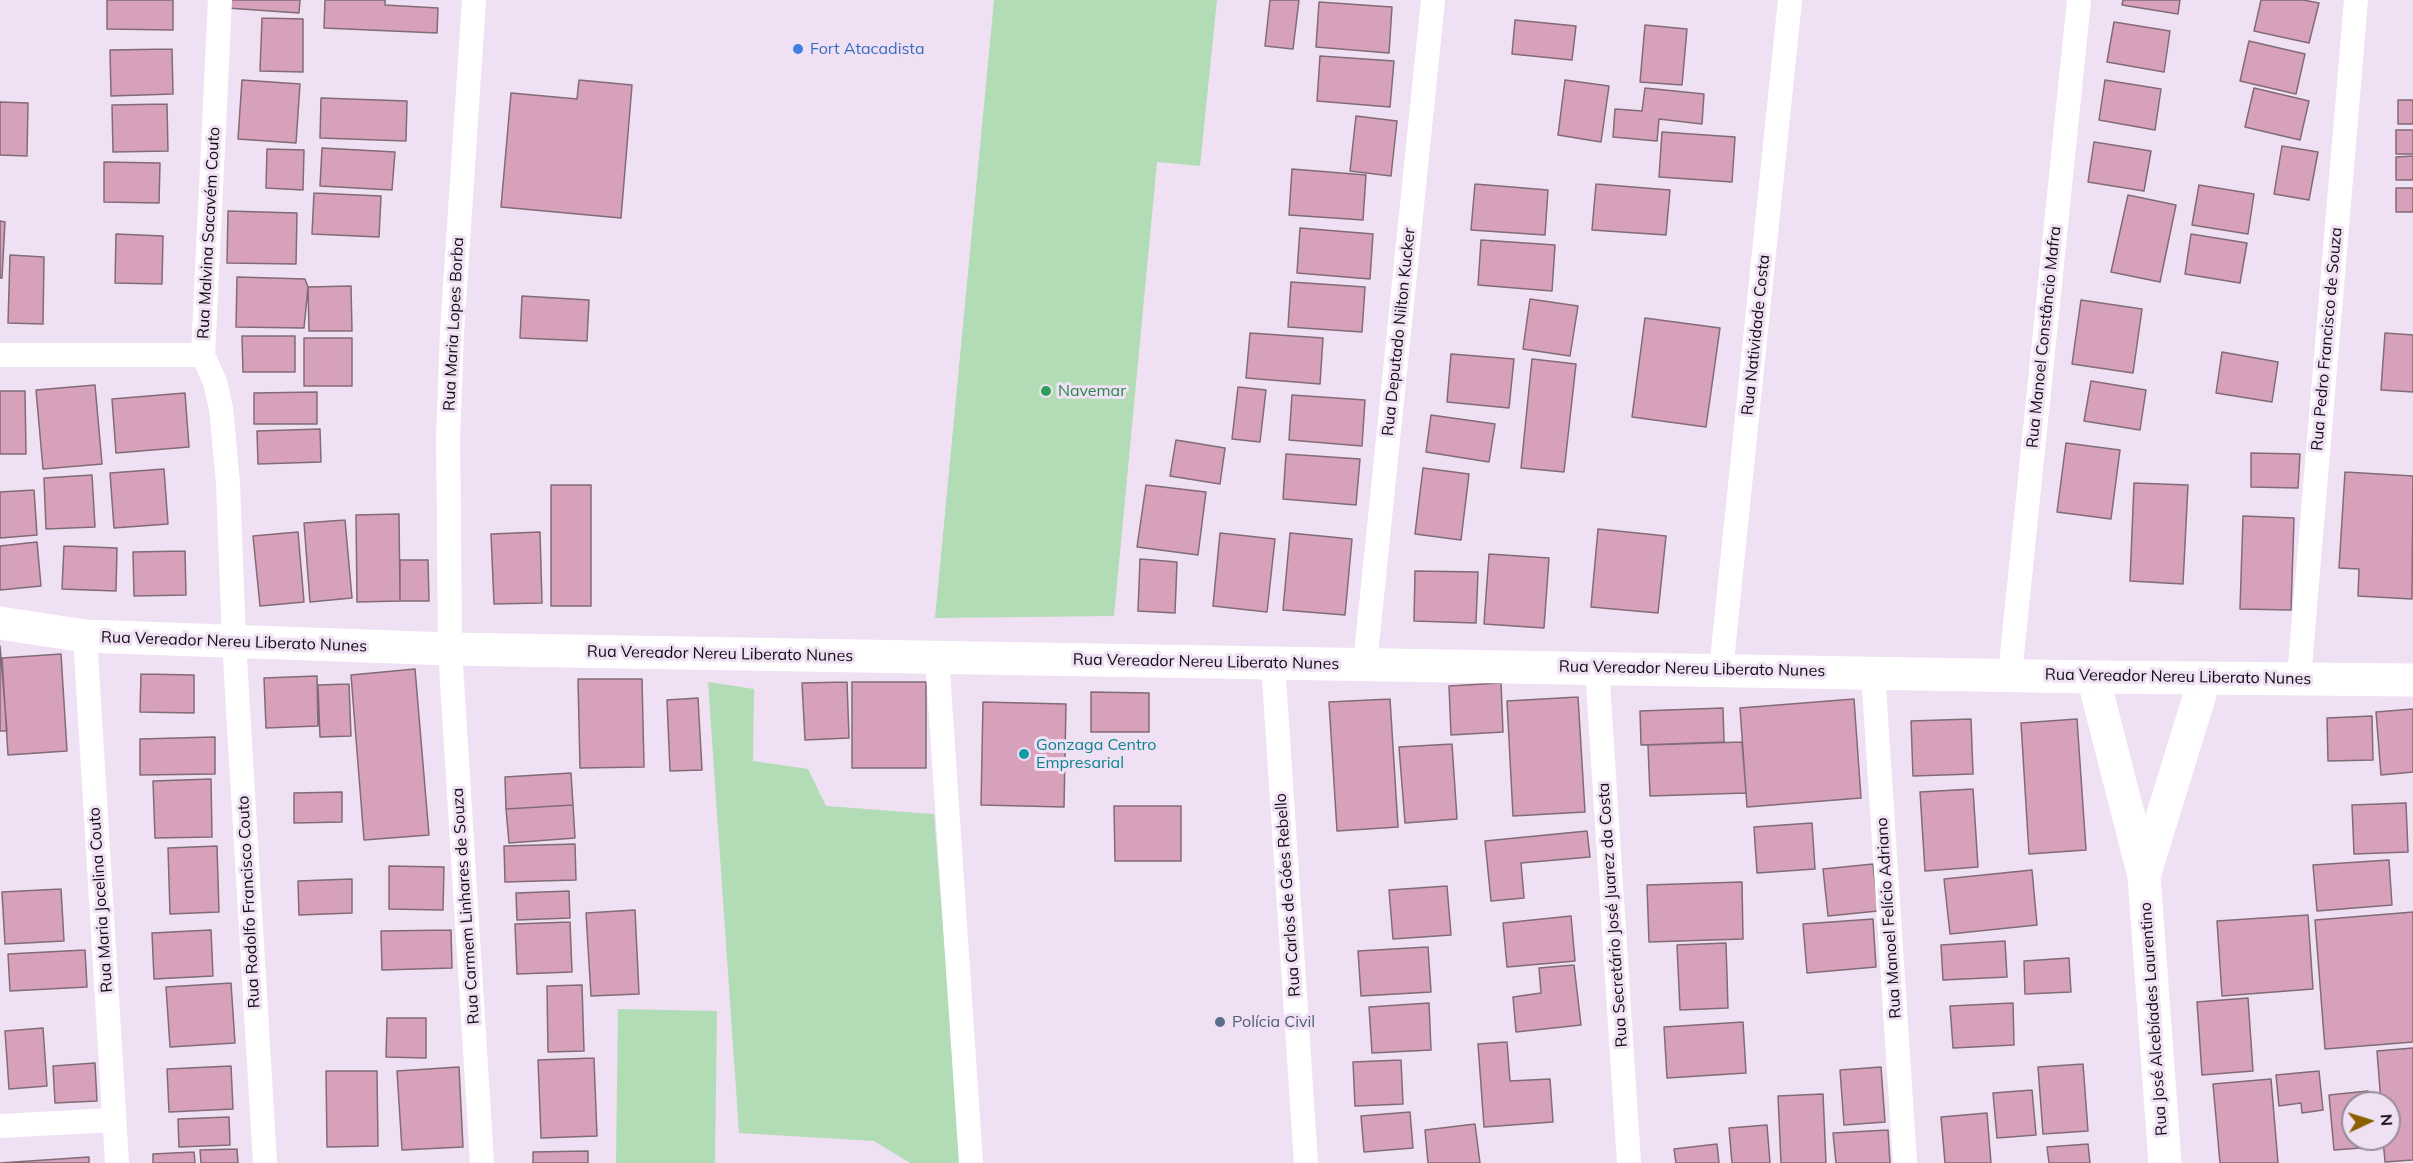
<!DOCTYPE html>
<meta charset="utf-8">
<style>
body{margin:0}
#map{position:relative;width:2413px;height:1163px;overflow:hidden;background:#f0e0f4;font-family:Mulish,sans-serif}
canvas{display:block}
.north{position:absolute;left:2341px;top:1091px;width:60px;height:60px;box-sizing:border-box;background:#f0e0f4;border:2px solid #978c9a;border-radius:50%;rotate:86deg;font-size:16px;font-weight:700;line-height:24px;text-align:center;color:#120d14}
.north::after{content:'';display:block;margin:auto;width:21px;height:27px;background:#8a6000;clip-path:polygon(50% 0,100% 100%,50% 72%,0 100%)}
</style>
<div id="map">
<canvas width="2413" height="1163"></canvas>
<div class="north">N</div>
</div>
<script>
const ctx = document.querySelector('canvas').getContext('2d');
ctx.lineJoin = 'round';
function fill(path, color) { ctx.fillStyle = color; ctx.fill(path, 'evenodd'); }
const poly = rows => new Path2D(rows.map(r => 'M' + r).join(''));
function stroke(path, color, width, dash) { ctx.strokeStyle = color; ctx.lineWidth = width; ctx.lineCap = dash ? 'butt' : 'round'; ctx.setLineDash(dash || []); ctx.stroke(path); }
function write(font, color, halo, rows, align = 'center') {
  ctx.font = font + ' Mulish,sans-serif'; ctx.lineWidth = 6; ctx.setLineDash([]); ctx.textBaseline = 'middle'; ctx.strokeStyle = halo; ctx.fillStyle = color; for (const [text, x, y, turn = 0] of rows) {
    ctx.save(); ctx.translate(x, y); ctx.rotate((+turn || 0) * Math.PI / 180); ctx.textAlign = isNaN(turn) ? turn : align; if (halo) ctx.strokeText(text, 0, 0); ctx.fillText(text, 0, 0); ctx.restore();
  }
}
const green = poly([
 [994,0,1217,0,1200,166,1157,162,1114,616,935,618],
 [708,682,754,689,753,761,808,769,826,806,934,814,962,1163,910,1163,874,1141,739,1133],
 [618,1009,717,1011,715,1163,616,1163]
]);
const building = poly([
 [107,0,173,0,173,30,107,29,107,0],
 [227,0,300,0,299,13,227,8,227,0],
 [325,0,385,0,385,5,438,8,437,33,324,28,325,0],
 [1270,0,1299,0,1293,49,1265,46,1270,0],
 [2123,0,2180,0,2178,14,2122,5,2123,0],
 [2261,0,2303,0,2319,3,2309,43,2254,31,2261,0],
 [1319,2,1392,7,1389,53,1316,47,1319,2],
 [262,18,303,19,303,72,260,71,262,18],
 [1515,20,1576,26,1572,60,1512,54,1515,20],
 [2114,22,2170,31,2164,72,2107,62,2114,22],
 [1645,25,1687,29,1682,85,1640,82,1645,25],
 [2249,41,2305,54,2296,94,2240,81,2249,41],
 [172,49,173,94,111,96,110,50,172,49],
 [1320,56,1394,61,1390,107,1317,101,1320,56],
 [242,80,300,84,296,143,238,139,242,80],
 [579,80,632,85,621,218,501,207,511,93,577,99,579,80],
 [1565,80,1609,86,1601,142,1558,135,1565,80],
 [2105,80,2161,89,2155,130,2099,120,2105,80],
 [1645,88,1704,94,1702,124,1659,119,1657,141,1613,137,1615,109,1642,111,1645,88],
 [2254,88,2309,101,2300,140,2245,127,2254,88],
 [321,98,407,101,406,141,320,138,321,98],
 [2398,100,2413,100,2413,124,2398,124,2398,100],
 [0,102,28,103,27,156,0,155,0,102],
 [167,104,168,151,113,152,112,105,167,104],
 [1356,116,1397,121,1391,176,1350,171,1356,116],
 [2396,130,2413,130,2413,154,2396,154,2396,130],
 [1662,132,1735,137,1732,182,1659,177,1662,132],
 [2094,142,2151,151,2144,191,2088,182,2094,142],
 [2282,146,2318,152,2309,200,2274,194,2282,146],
 [322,148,395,152,392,190,320,186,322,148],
 [267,149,304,150,303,190,266,188,267,149],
 [2413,156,2413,180,2396,180,2396,157,2413,156],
 [104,162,160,163,159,203,104,202,104,162],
 [1292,169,1366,175,1363,220,1289,215,1292,169],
 [1475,184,1548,190,1545,235,1471,230,1475,184],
 [1596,184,1670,190,1666,235,1592,230,1596,184],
 [2199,185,2254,194,2248,234,2192,225,2199,185],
 [2396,188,2413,188,2413,212,2396,212,2396,188],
 [314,193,381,196,379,237,312,234,314,193],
 [2128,195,2176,205,2160,282,2111,272,2128,195],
 [228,211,297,213,296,264,227,263,228,211],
 [0,221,5,222,2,278,0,278,0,221],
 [1300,228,1373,234,1370,279,1297,273,1300,228],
 [116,234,163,236,162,284,115,283,116,234],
 [2191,234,2247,243,2240,283,2185,274,2191,234],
 [1481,240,1555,245,1552,291,1478,285,1481,240],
 [10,255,44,257,43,324,8,323,10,255],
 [237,277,305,279,308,287,304,328,236,327,237,277],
 [1291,282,1365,287,1362,332,1288,327,1291,282],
 [351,286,352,331,309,331,308,287,351,286],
 [522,296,589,300,587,341,520,338,522,296],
 [1530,299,1578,306,1570,356,1523,349,1530,299],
 [2081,300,2142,309,2133,373,2072,364,2081,300],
 [1645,318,1720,328,1706,427,1632,417,1645,318],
 [1250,333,1323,338,1320,384,1246,378,1250,333],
 [2385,333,2413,335,2413,392,2381,390,2385,333],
 [242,336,295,336,295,372,243,372,242,336],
 [304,338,352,338,352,386,304,386,304,338],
 [2222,352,2278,362,2272,402,2216,393,2222,352],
 [1451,354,1514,359,1509,408,1447,402,1451,354],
 [1532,359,1576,364,1564,472,1521,468,1532,359],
 [2091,381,2146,390,2140,430,2084,421,2091,381],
 [95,385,102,464,43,469,36,390,95,385],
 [1238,387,1266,390,1260,442,1232,439,1238,387],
 [0,391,25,391,26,454,0,454,0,391],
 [317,392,317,424,254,424,254,393,317,392],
 [185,393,189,447,116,453,112,399,185,393],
 [1292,395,1365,400,1362,446,1289,440,1292,395],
 [1431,415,1495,424,1489,462,1426,452,1431,415],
 [320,429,321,462,258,464,257,431,320,429],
 [1176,440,1225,448,1220,484,1170,476,1176,440],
 [2066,443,2120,450,2111,519,2057,512,2066,443],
 [2251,453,2300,454,2298,488,2251,487,2251,453],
 [1286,454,1360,459,1356,505,1283,499,1286,454],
 [1423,468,1469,474,1461,540,1415,534,1423,468],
 [164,469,168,524,114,528,110,473,164,469],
 [2345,472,2413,476,2412,599,2358,596,2359,569,2339,568,2345,472],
 [92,475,95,527,46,529,44,478,92,475],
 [2134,483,2188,485,2183,584,2130,581,2134,483],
 [551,485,591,485,591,606,551,606,551,485],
 [1146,485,1206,492,1198,555,1137,547,1146,485],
 [34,490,37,535,0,538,0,492,34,490],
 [399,514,400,601,357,602,356,515,399,514],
 [2243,516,2294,518,2291,610,2240,609,2243,516],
 [345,520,352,598,310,602,304,523,345,520],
 [1598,529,1666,536,1658,613,1591,607,1598,529],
 [298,532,304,602,260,606,253,536,298,532],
 [540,532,542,603,494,604,491,534,540,532],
 [1220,533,1275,539,1267,612,1213,606,1220,533],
 [1290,533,1352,539,1345,615,1283,610,1290,533],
 [37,542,41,586,0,590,0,546,37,542],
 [64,546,117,548,116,591,62,589,64,546],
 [185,551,186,595,134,596,133,552,185,551],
 [1489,554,1549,558,1544,628,1484,624,1489,554],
 [1140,559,1177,562,1175,613,1138,611,1140,559],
 [400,560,428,560,429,601,400,601,400,560],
 [1415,571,1478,572,1476,623,1414,621,1415,571],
 [0,646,7,731,0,731,0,646],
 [61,654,67,751,8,755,2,658,61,654],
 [415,669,429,835,364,840,351,675,415,669],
 [141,674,194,675,194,713,140,712,141,674],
 [317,676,318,726,266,728,264,678,317,676],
 [578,679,642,679,644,767,580,768,578,679],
 [847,682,849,738,805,740,802,683,847,682],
 [852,682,926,682,926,768,852,768,852,682],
 [1501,683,1503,732,1451,735,1449,686,1501,683],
 [349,684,351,736,320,737,318,685,349,684],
 [1091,692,1149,693,1149,732,1091,732,1091,692],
 [1578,697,1585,812,1513,816,1507,701,1578,697],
 [698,698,702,770,670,771,667,700,698,698],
 [1390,699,1398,827,1337,831,1329,702,1390,699],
 [1854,699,1861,798,1747,807,1740,708,1854,699],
 [983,702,1066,704,1064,807,981,805,983,702],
 [1723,708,1724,742,1641,745,1640,711,1723,708],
 [2413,709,2413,772,2381,775,2376,712,2413,709],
 [2372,716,2373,760,2328,761,2327,718,2372,716],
 [1971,719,1973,774,1913,776,1911,721,1971,719],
 [2077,719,2086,850,2029,854,2021,723,2077,719],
 [215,737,215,774,140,775,140,739,215,737],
 [1742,742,1746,793,1650,796,1648,745,1742,742],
 [1452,744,1457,819,1405,823,1399,747,1452,744],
 [571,773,573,805,506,809,505,777,571,773],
 [211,779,212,837,155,838,153,781,211,779],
 [1973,789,1978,867,1925,871,1920,792,1973,789],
 [342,792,342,822,294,823,294,793,342,792],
 [2406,803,2408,852,2354,854,2352,805,2406,803],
 [573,805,575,838,509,843,506,809,573,805],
 [1114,806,1181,806,1181,861,1115,861,1114,806],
 [1812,823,1815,869,1757,873,1754,827,1812,823],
 [1587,831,1590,857,1521,863,1524,898,1491,901,1485,841,1587,831],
 [575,844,576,880,505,882,504,846,575,844],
 [217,846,219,912,170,914,168,848,217,846],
 [2389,860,2392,905,2317,911,2313,865,2389,860],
 [1873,864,1878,911,1828,916,1823,869,1873,864],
 [389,866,444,867,443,910,389,909,389,866],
 [2032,870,2037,925,1950,934,1944,879,2032,870],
 [352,879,352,913,299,915,298,881,352,879],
 [1742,882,1743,939,1649,942,1647,885,1742,882],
 [1447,886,1451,935,1393,939,1389,890,1447,886],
 [61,889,64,941,5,944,2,892,61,889],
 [569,891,570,918,517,920,516,893,569,891],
 [635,910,639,994,591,996,586,913,635,910],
 [2413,912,2413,1042,2325,1049,2315,920,2413,912],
 [2308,915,2313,989,2222,996,2217,921,2308,915],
 [1571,916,1575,961,1507,967,1503,923,1571,916],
 [1873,919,1876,967,1807,973,1803,924,1873,919],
 [570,922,572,972,517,974,515,924,570,922],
 [211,930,213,976,154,979,152,933,211,930],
 [451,930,452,968,382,970,381,931,451,930],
 [2005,941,2007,977,1943,980,1941,945,2005,941],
 [1726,943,1728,1008,1680,1010,1677,945,1726,943],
 [1428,947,1431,992,1361,996,1358,951,1428,947],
 [85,950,87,987,10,991,8,954,85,950],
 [2069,958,2071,992,2025,994,2024,961,2069,958],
 [1574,965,1581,1025,1516,1032,1513,997,1541,993,1539,968,1574,965],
 [231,983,235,1043,170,1047,166,987,231,983],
 [582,985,584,1051,548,1052,547,986,582,985],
 [2248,998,2253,1071,2202,1075,2197,1002,2248,998],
 [1429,1003,1431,1050,1372,1053,1369,1007,1429,1003],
 [2013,1003,2014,1045,1953,1048,1950,1006,2013,1003],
 [387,1018,426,1018,426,1058,386,1057,387,1018],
 [1743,1022,1746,1073,1667,1078,1664,1027,1743,1022],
 [43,1028,47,1086,9,1089,5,1031,43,1028],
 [1507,1042,1510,1081,1550,1079,1553,1122,1484,1127,1478,1044,1507,1042],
 [2413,1048,2413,1160,2385,1162,2383,1139,2389,1139,2389,1103,2381,1103,2377,1051,2413,1048],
 [594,1058,597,1136,541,1138,538,1060,594,1058],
 [1401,1060,1403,1104,1355,1106,1353,1062,1401,1060],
 [95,1063,97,1101,55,1103,53,1066,95,1063],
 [2083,1064,2088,1131,2043,1134,2038,1067,2083,1064],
 [231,1066,233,1109,169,1112,167,1069,231,1066],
 [459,1067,463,1147,402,1150,397,1071,459,1067],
 [1881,1067,1885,1122,1844,1125,1840,1070,1881,1067],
 [326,1071,377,1071,378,1146,327,1147,326,1071],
 [2319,1071,2323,1110,2302,1113,2301,1103,2279,1106,2276,1075,2319,1071],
 [2271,1079,2278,1163,2220,1163,2213,1084,2271,1079],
 [2032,1090,2036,1135,1997,1138,1993,1093,2032,1090],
 [2368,1091,2369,1103,2353,1103,2353,1139,2372,1139,2373,1147,2334,1150,2329,1095,2368,1091],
 [1823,1094,1826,1163,1781,1163,1778,1096,1823,1094],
 [1410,1112,1413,1148,1364,1152,1361,1116,1410,1112],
 [1987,1113,1991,1163,1945,1163,1941,1117,1987,1113],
 [229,1117,230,1145,179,1147,178,1119,229,1117],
 [1475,1124,1480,1163,1428,1163,1425,1130,1475,1124],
 [1767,1125,1770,1163,1732,1163,1729,1128,1767,1125],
 [1888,1130,1890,1163,1836,1163,1833,1133,1888,1130],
 [1717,1144,1719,1163,1676,1163,1674,1149,1717,1144],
 [2088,1144,2090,1163,2049,1163,2047,1147,2088,1144],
 [237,1149,238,1163,201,1163,200,1150,237,1149],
 [588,1151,588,1163,533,1163,533,1152,588,1151],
 [194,1152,195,1163,153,1163,153,1154,194,1152],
 [89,1157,89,1163,0,1163,89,1157]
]);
const street = poly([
 [220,0,203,355,215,382,221,408,228,483,234,642,265,1163],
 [474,0,452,332,448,439,449,525,450,649,482,1163],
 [0,355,203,355],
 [85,636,117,1163],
 [937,657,971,1163],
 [1273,663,1306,1163],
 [1365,664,1433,0],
 [1597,668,1629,1163],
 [1721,670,1790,0],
 [1873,672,1905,1163],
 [2010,674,2079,0],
 [2299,678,2356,0],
 [0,1126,114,1120]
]);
const secondary = poly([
 [0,623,85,636,450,649,2093,677,2413,680],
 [2093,677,2144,876,2165,1163],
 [2144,876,2205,678]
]);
const markers = [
 [798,49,6,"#3f7fe0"],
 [1046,391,6,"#2e9e5b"],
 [1024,754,6,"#0f9aa8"],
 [1220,1022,6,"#5c6f8a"]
];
const shopNames = [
 ["Fort Atacadista",810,49]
];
const streetNames = [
 ["Rua Malvina Sacavém Couto",209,233,-87],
 ["Rua Maria Lopes Borba",454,324,-87],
 ["Rua Deputado Nilton Kucker",1399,332,-84],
 ["Rua Natividade Costa",1756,335,-84],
 ["Rua Manoel Constâncio Mafra",2044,337,-84],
 ["Rua Pedro Francisco de Souza",2327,339,-85],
 ["Rua Vereador Nereu Liberato Nunes",234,642,2],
 ["Rua Vereador Nereu Liberato Nunes",720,654,1],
 ["Rua Vereador Nereu Liberato Nunes",1206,662,1],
 ["Rua Vereador Nereu Liberato Nunes",1692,669,1],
 ["Rua Vereador Nereu Liberato Nunes",2178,677,1],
 ["Rua Carlos de Góes Rebello",1288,895,-94],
 ["Rua Maria Jocelina Couto",101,900,-94],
 ["Rua Rodolfo Francisco Couto",249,902,-93],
 ["Rua Carmem Linhares de Souza",466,906,-94],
 ["Rua Secretário José Juarez da Costa",1613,915,-94],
 ["Rua Manoel Felício Adriano",1889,918,-94],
 ["Rua José Alcebíades Laurentino",2154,1019,-94]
];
const leisureNames = [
 ["Navemar",1058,391]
];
const cultureNames = [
 ["Gonzaga Centro",1036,745],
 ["Empresarial",1036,763]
];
const serviceNames = [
 ["Polícia Civil",1232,1022]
];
fill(green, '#b2dcb6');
fill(building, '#d8a1bb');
stroke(building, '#816b75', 1.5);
stroke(street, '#fff', 24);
stroke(secondary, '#fff', 33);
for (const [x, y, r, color] of markers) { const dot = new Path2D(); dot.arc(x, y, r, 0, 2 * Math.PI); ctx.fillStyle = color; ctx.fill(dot); stroke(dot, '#f0e0f4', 2); }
write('16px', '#366cbe', '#f0e0f4', shopNames, 'left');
write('16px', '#120d14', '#f0e0f4', streetNames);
write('16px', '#27864d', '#f0e0f4', leisureNames, 'left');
write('16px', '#0d838f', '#f0e0f4', cultureNames, 'left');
write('16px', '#4e5e75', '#f0e0f4', serviceNames, 'left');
</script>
